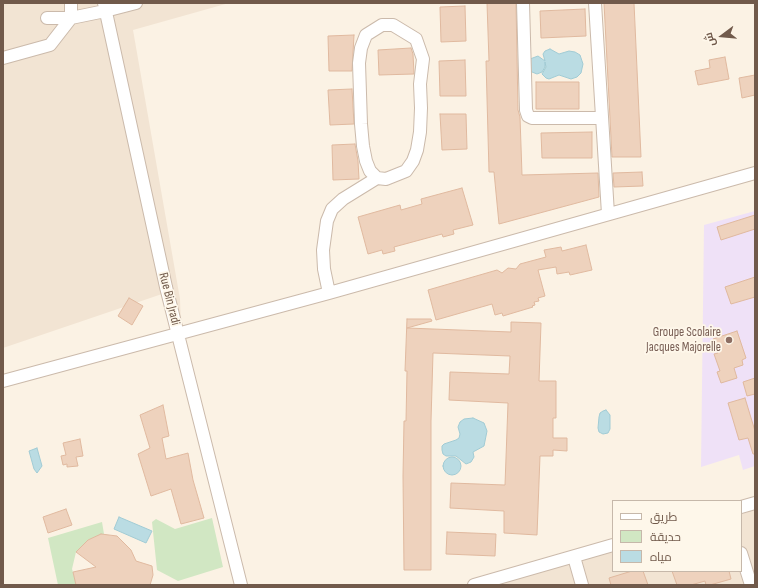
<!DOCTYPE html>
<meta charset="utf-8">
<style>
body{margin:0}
#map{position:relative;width:758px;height:588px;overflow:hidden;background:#fbf2e4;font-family:"Sofia Sans Condensed",Cairo,sans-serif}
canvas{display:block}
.frame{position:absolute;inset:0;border:4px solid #715a4b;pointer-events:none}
.legend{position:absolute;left:612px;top:500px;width:130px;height:72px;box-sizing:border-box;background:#fef7ea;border:1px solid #c6b8aa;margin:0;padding:5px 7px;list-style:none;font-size:12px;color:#715a4b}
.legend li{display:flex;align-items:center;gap:8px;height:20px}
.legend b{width:20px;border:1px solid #c6b8aa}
.north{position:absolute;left:702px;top:16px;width:40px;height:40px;-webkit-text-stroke:3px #fef7ea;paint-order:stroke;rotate:254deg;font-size:11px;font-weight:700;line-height:16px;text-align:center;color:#715a4b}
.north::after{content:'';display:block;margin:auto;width:14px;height:18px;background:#715a4b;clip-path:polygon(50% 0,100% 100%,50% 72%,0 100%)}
</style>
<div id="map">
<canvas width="758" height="588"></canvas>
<div class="frame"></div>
<ul class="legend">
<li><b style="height:5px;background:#fff"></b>طريق</li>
<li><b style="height:11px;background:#d1e7c3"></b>حديقة</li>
<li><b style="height:11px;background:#badce3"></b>مياه</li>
</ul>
<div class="north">ش</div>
</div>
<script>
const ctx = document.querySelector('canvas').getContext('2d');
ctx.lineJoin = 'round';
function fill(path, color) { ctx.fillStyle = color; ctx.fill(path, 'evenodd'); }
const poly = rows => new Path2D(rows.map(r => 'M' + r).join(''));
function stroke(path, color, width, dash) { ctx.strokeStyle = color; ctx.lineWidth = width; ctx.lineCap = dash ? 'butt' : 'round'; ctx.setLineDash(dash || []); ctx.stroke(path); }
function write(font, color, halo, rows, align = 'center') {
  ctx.font = font + ' "Sofia Sans Condensed",sans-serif'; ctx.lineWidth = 3.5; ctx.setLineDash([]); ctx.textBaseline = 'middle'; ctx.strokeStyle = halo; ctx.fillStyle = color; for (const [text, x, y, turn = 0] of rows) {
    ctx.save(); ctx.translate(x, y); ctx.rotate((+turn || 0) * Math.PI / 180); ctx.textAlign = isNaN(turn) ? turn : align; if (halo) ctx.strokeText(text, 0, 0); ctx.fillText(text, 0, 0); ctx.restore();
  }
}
const residential = poly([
 [3,3,229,3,133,30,180,299,181,326,162,294,3,348],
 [755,510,755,585,495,585,613,551,613,571,741,571,741,514]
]);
const education = poly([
 [755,211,755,466,743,470,739,455,701,467,704,225]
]);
const green = poly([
 [212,518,223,567,178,581,157,570,152,522,156,519,175,529],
 [102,522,104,534,88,540,76,552,72,569,77,585,58,585,48,538]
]);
const water = poly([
 [550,49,559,54,569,51,575,52,580,55,583,64,581,73,577,77,571,79,559,75,549,79,546,78,542,74,546,67,545,62,545,67,542,72,537,74,532,72,530,70,530,59,538,56,545,61,543,54,545,51,550,49],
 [606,410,610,415,610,429,608,433,603,434,599,432,598,428,599,417,600,413,603,411,606,410],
 [473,418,484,423,487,431,484,446,473,452,474,457,471,462,466,464,456,456,446,456,443,454,442,450,442,446,444,444,456,440,459,438,460,434,458,427,460,422,464,419,473,418],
 [37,448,42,466,37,473,34,469,29,451,37,448],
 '443 466a9 9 0 1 1 18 0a9 9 0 1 1-18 0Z',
 [119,517,152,531,146,543,114,529,119,517]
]);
const building = poly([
 [487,3,516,3,518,110,520,117,522,175,598,173,599,197,499,224,494,172,489,172,486,61,489,61,487,3],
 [604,3,634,3,641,157,612,157,604,3],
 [465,6,466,41,441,42,440,7,465,6],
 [585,9,586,36,541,38,540,11,585,9],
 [354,35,352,71,329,71,328,36,354,35],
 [411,48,413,54,414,74,379,75,378,50,411,48],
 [725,57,729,79,698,85,695,71,710,68,709,60,725,57],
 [465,60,466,96,440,96,439,61,465,60],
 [755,75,755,95,742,98,739,78,755,75],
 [536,82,579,82,579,109,536,109,536,82],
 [352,89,354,124,330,125,328,90,352,89],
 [440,114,466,114,467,149,442,150,440,114],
 [592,132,592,158,542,158,541,133,592,132],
 [355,144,358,161,359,179,333,180,332,145,355,144],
 [642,172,643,186,614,187,613,173,642,172],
 [462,188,473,225,453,230,454,234,443,237,442,234,394,247,395,251,383,254,382,250,368,254,358,217,400,205,401,210,422,204,421,199,462,188],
 [755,215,755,229,721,240,717,227,755,215],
 [586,245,592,270,570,275,569,272,557,274,556,267,538,270,545,296,538,298,539,301,534,302,535,305,532,306,533,307,503,316,502,313,495,315,492,304,436,320,428,290,497,270,502,273,508,268,516,269,520,264,546,257,544,250,561,247,562,251,586,245],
 [755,277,755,297,731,304,725,287,755,277],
 [129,298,143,306,132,325,118,316,129,298],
 [407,319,431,319,432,321,407,328,511,332,511,322,541,323,539,381,556,381,556,418,553,418,553,438,567,438,567,451,553,450,553,456,540,456,537,535,504,533,504,511,450,508,451,483,505,485,508,403,449,400,450,372,509,374,510,356,433,353,431,421,431,570,404,570,403,476,404,421,406,421,407,371,405,371,407,319],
 [737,331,746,358,742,360,743,365,734,368,737,378,721,383,717,372,720,371,714,354,718,353,713,339,737,331],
 [755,378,755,394,747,396,743,382,755,378],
 [745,398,755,431,755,454,753,454,748,438,739,440,728,403,745,398],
 [163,405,169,436,162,438,166,459,188,453,193,480,204,518,181,524,171,489,151,496,138,454,150,448,140,415,163,405],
 [80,439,83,456,76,457,78,466,67,467,67,464,63,465,61,456,66,455,63,443,80,439],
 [66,509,72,525,48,533,43,517,66,509],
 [447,532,496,534,495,556,446,554,447,532],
 [101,534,117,536,131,550,136,561,152,566,153,575,150,585,76,585,73,572,96,567,76,552,88,540,101,534],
 [632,571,643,571,648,585,611,585,609,578,632,571],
 [672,571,729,571,731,579,710,585,706,585,705,581,691,585,677,585,672,571]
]);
const minor = poly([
 [104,3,166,287,241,585],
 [523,3,526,110,528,116,532,118,602,118],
 [595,3,608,214],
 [47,18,71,18,71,3],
 [3,58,50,45,71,18,105,11,136,3],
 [329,293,324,269,323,250,327,221,332,209,343,199,377,178,386,179,406,171,413,161,417,150,420,132,421,108,420,84,423,59,416,39,393,25,382,25,366,35,361,48,359,63,361,124,363,146,366,161,370,171,377,178],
 [3,381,329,293,755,173],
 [741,507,755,503],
 [741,553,751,585],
 [574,557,582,585],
 [474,585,613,545]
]);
const markers = [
 [729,340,4,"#8d6e63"]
];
const streetNames = [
 ["Rue Bin Jradi",169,299,76]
];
const educationNames = [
 ["Groupe Scolaire",721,333],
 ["Jacques Majorelle",721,348]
];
fill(residential, '#f2e4d3');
fill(education, '#efe1f7');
fill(green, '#d1e7c3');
fill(water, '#badce3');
stroke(water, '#a1cbd4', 1);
fill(building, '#eed2bd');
stroke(building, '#e0b99f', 1);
stroke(minor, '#cbbaab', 14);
stroke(minor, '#fff', 12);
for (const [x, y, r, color] of markers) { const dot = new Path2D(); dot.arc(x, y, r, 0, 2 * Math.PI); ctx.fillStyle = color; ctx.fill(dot); stroke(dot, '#fef7ea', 1.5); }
write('13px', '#715a4b', '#fef7ea', streetNames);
write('13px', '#785e54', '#fef7ea', educationNames, 'right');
</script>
